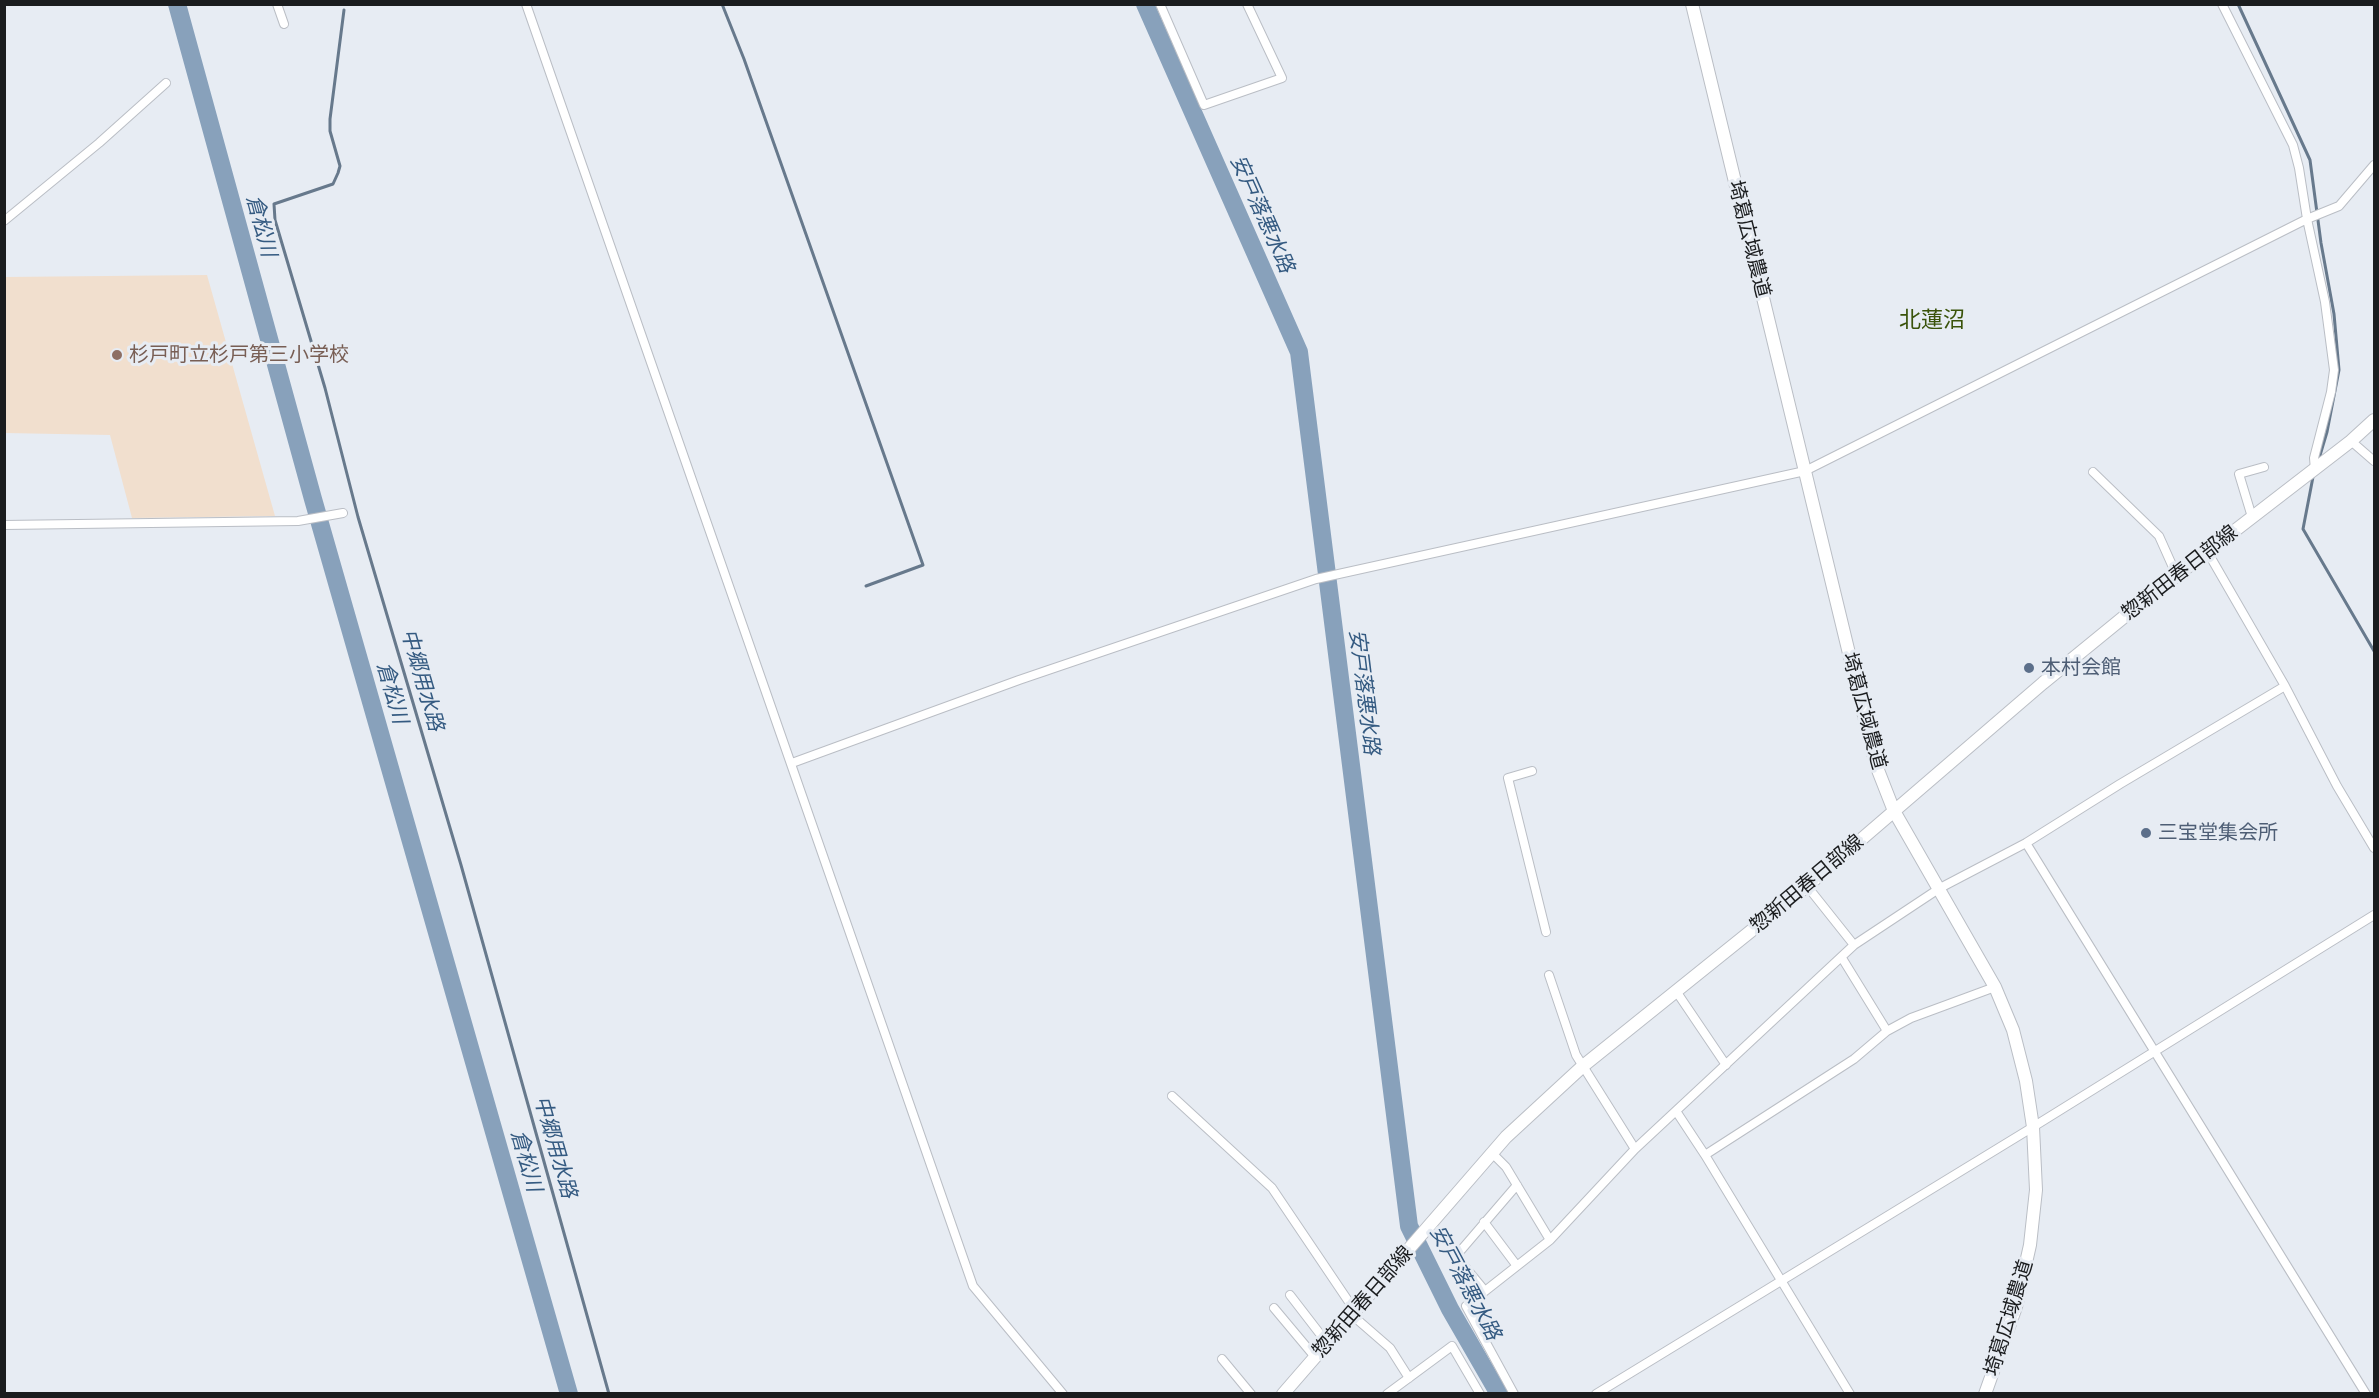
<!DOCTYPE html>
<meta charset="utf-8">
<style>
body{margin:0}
#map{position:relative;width:2379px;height:1398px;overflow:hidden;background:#e7ecf3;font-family:Inter,sans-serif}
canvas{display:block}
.frame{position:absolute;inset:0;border:6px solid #1a1c1e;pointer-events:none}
</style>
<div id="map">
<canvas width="2379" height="1398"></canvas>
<div class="frame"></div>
</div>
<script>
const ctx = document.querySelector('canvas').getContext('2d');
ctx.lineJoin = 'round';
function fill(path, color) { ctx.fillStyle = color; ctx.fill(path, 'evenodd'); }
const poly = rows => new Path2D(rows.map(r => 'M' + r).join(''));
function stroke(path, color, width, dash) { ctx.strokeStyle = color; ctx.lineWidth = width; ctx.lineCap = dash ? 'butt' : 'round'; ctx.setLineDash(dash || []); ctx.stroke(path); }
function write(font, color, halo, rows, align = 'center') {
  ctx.font = font + ' Inter,"Noto Sans JP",sans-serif'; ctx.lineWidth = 6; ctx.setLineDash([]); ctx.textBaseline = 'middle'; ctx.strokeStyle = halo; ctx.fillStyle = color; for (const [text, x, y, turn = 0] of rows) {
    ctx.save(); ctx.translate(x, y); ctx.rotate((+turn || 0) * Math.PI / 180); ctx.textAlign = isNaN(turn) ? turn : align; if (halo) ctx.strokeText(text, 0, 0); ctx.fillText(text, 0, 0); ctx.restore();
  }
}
const education = poly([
 [207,275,275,516,132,518,110,435,5,433,5,277]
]);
const stream = poly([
 [722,4,744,59,923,565,866,586],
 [2238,4,2310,160,2321,243,2334,314,2339,370,2327,432,2318,462],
 [344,10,330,119,330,131,340,166,338,173,333,184,274,204,275,220,325,388,358,517,461,865,609,1394],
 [2313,477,2303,529,2374,651]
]);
const river = poly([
 [177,4,313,499,569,1394],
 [1145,4,1299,352,1409,1226,1450,1309,1499,1394]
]);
const street = poly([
 [277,4,284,24],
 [526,4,973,1286,1063,1394],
 [1160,4,1204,105,1282,78,1247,4],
 [2222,4,2293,145,2299,168,2307,219,2325,302,2334,370,2331,392,2314,458,2315,470],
 [4,221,99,143,166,83],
 [2351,441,2374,461],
 [2093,472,2159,536,2176,574],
 [2252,517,2239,474,2264,467],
 [4,525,298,521,343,513],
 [2207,551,2285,686,2337,786,2374,848],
 [792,763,1019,680,1316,579,1805,471,2307,219,2339,206,2374,165],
 [1532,771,1508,778,1546,932],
 [2026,843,2366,1394],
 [1807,886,1854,945],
 [1842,958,1887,1031],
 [1549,975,1576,1055,1635,1149],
 [1676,991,1726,1065],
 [1172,1096,1272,1188,1355,1311],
 [1676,1111,1705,1155],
 [1493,1154,1506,1167,1550,1240],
 [1484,1222,1517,1266],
 [1485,1291,1456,1256,1517,1185],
 [1290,1295,1327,1343],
 [1274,1308,1315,1357],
 [1352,1315,1390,1348,1409,1378],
 [1222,1359,1251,1394],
 [1387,1394,1452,1346,1480,1394],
 [1514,1394,1466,1306,1550,1240,1635,1149,1854,945,1940,888,2026,843,2120,784,2285,686],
 [1596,1394,2033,1127,2374,915],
 [1850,1394,1705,1155,1854,1059,1887,1031,1911,1018,1995,987]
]);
const secondary = poly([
 [1692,4,1876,765,1894,811,1995,987,2013,1030,2026,1081,2033,1127,2036,1190,2030,1245,2016,1307,1985,1394],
 [1283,1394,1506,1137,1583,1066,1807,886,2043,683,2141,603,2351,441,2374,420]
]);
const markers = [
 [117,355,6,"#8d6e63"],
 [2029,668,6,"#5c6f8a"],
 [2146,833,6,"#5c6f8a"]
];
const streetNames = [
 ["埼葛広域農道",1749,239,76],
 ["惣新田春日部線",2180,573,-38],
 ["埼葛広域農道",1864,711,75],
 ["惣新田春日部線",1807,884,-40],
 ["惣新田春日部線",1363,1302,-49],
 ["埼葛広域農道",2009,1318,-73]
];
const educationNames = [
 ["杉戸町立杉戸第三小学校",129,355]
];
const serviceNames = [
 ["本村会館",2041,668],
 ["三宝堂集会所",2158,833]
];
const waterNames = [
 ["安戸落悪水路",1262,214,66],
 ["倉松川",261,226,75],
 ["中郷用水路",422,680,74],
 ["安戸落悪水路",1364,692,83],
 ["倉松川",392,693,74],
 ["中郷用水路",555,1147,74],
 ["倉松川",526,1161,74],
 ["安戸落悪水路",1465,1283,62]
];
const quarterNames = [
 ["北蓮沼",1932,320]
];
fill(education, '#f1dfce');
stroke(stream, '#67798c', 3);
stroke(river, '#88a1bb', 18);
stroke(street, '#babec5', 10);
stroke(secondary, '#babec5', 14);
stroke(street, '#fff', 8);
stroke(secondary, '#fff', 12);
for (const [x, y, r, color] of markers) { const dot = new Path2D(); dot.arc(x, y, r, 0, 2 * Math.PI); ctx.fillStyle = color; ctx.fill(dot); stroke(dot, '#e7ecf3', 2); }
write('20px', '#1a1c1e', '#e7ecf3', streetNames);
write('20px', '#785e54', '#e7ecf3', educationNames, 'left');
write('20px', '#4e5e75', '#e7ecf3', serviceNames, 'left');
write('italic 21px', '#345a81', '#e7ecf3', waterNames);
write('22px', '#3a530a', '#e7ecf3', quarterNames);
</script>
